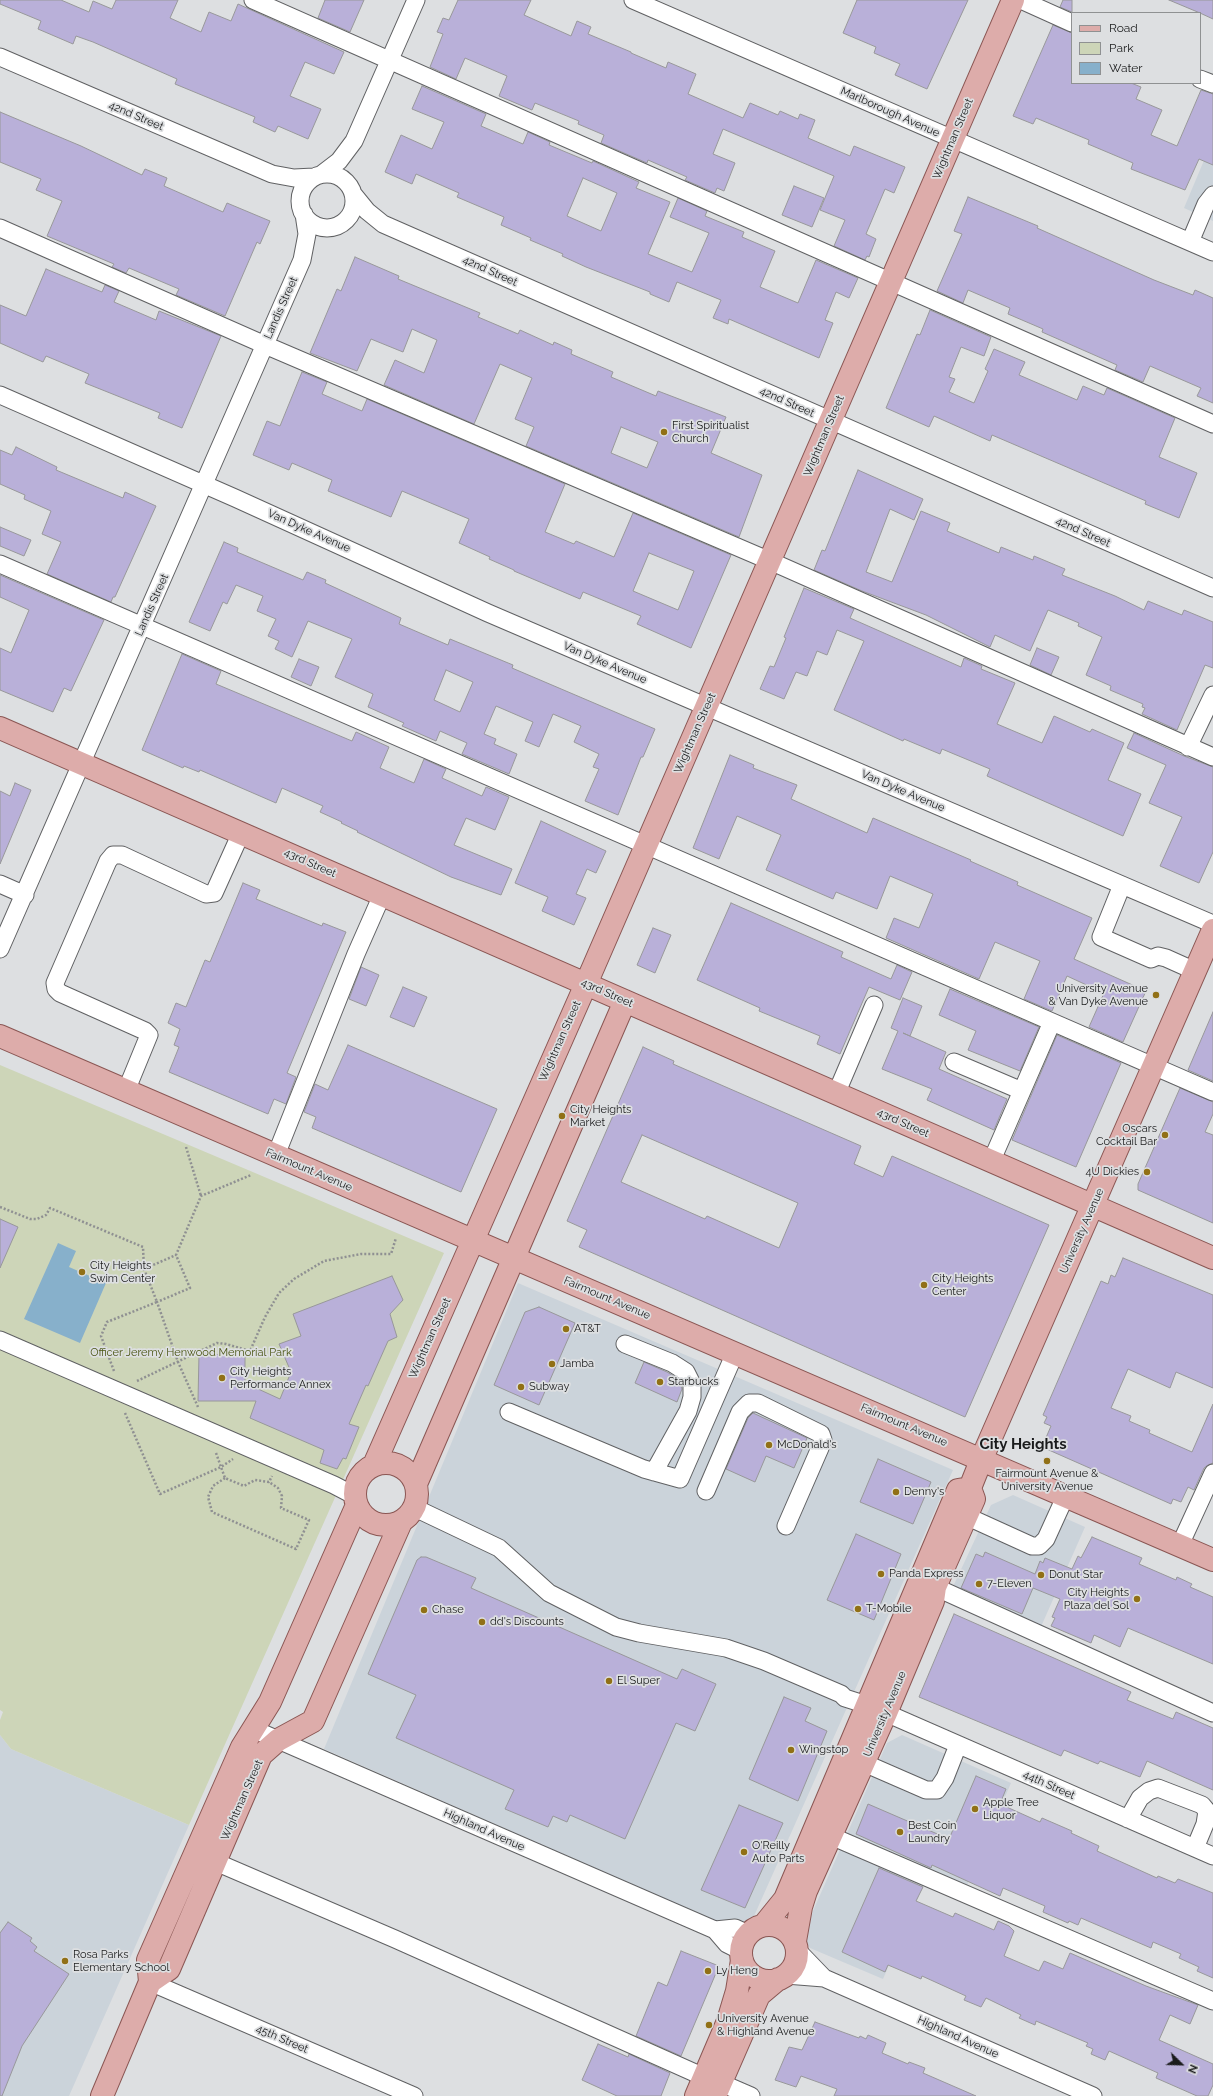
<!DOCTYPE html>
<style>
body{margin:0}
#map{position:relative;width:1213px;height:2096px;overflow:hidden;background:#dddfe1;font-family:Raleway,sans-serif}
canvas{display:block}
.legend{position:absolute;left:1071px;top:12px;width:130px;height:72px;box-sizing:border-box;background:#dddfe1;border:1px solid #8f9192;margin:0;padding:5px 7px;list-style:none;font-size:12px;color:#1a1b1c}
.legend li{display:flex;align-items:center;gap:8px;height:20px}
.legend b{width:20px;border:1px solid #8f9192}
.north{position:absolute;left:1161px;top:2044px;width:40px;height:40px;-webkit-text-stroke:3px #dddfe1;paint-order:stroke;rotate:113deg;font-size:11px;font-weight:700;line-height:16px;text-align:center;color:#1a1b1c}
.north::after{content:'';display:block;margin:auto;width:14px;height:18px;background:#1a1b1c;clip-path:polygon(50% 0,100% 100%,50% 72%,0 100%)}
</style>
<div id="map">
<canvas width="1213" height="2096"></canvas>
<ul class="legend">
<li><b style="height:5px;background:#ddacaa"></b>Road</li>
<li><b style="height:11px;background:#cdd5b8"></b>Park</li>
<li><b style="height:11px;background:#87b0cb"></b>Water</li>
</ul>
<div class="north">N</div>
</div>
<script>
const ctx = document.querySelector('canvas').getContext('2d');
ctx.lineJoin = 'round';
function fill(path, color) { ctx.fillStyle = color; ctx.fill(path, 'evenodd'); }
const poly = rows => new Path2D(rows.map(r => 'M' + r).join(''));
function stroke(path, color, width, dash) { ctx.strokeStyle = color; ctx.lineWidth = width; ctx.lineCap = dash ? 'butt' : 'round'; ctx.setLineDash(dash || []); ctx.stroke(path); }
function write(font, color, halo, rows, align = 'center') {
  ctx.font = font + ' Raleway,sans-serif'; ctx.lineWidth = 3.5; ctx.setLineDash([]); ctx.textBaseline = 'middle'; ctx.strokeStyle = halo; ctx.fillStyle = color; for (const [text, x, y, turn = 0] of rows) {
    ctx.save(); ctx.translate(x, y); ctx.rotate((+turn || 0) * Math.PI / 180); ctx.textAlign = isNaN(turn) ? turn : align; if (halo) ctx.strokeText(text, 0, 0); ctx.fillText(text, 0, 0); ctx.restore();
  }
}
const built = poly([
 [1213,139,1213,221,1184,208],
 [518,1283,953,1470,746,1934,324,1749],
 [1013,1495,1085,1527,1040,1629,951,1591,991,1505],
 [0,1735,11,1749,189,1825,69,2096,0,2096],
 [902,1735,1011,1783,965,1890,928,1875,883,1979,810,1948,802,1936,887,1743]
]);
const green = poly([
 [0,1065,444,1253,189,1825,11,1749,0,1735,0,1720,3,1712,0,1710]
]);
const water = poly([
 [58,1243,76,1251,69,1267,106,1283,80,1343,24,1319]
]);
const building = poly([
 [0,0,61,0,89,12,93,1,112,9,116,0,178,0,170,18,201,32,209,12,231,21,238,4,344,52,334,74,305,62,290,96,321,109,308,139,278,126,275,132,253,122,255,117,175,84,177,79,93,42,76,36,73,44,38,29,41,21,0,4,0,0],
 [325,0,364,0,350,32,318,18,325,0],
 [458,0,531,0,524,15,571,36,577,21,591,27,588,34,631,52,631,53,666,68,668,62,696,74,688,94,743,118,750,103,778,115,780,111,798,119,800,114,815,120,808,138,850,156,854,146,905,167,894,193,885,189,866,234,876,239,869,257,867,256,865,260,834,246,845,220,820,210,834,176,723,129,713,154,735,163,724,191,717,188,715,193,685,180,687,177,648,160,647,163,601,143,604,135,578,124,579,121,535,103,532,110,499,96,507,76,465,58,456,79,430,67,443,34,437,32,443,18,449,20,458,0],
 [857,0,968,0,927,89,895,75,900,64,874,53,876,47,843,33,857,0],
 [1063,0,1072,0,1072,12,1060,7,1063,0],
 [1169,0,1213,0,1213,19,1200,13,1169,0],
 [1053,25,1072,33,1072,83,1131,83,1141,87,1136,99,1162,110,1151,135,1177,146,1201,90,1213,94,1213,165,1199,159,1185,190,1131,169,1133,163,1088,144,1089,140,1036,118,1033,124,1013,116,1053,25],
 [422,86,486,114,481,126,523,144,528,132,550,142,549,145,592,163,593,161,639,182,636,188,670,202,648,254,692,272,709,233,670,217,678,198,707,211,705,216,744,232,742,237,775,251,760,287,798,303,816,260,858,278,849,298,836,292,825,320,833,323,819,358,729,319,728,324,713,318,721,300,677,282,669,302,650,294,650,292,586,267,562,256,563,254,530,240,531,238,501,225,504,217,457,197,459,193,416,174,412,184,385,172,401,135,432,149,444,122,412,109,422,86],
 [583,178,617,193,601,231,567,216,583,178],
 [0,112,81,146,142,175,145,169,167,178,164,186,223,212,227,203,270,221,260,244,257,242,225,316,176,295,179,289,129,268,126,273,112,267,114,264,47,236,62,201,36,190,41,179,0,162,0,112],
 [794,186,824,198,812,227,782,215,794,186],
 [968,197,1038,226,1037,228,1154,280,1193,295,1195,290,1213,298,1213,403,1197,396,1201,388,1150,366,1143,382,1115,370,1117,365,1042,332,1043,329,1008,314,1010,308,968,290,963,303,937,291,962,234,954,231,968,197],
 [355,257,399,276,398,279,480,313,478,317,518,334,520,330,553,345,554,342,572,350,571,354,613,372,611,377,656,396,658,391,726,417,711,453,762,475,739,537,526,446,534,427,515,419,532,378,500,364,474,424,384,385,395,360,424,373,437,340,412,329,403,352,371,339,357,371,310,353,337,289,341,291,355,257],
 [621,427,658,442,647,468,611,453,621,427],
 [46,269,102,292,105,285,119,291,114,302,156,320,159,311,221,336,182,428,158,418,160,413,85,383,89,374,46,356,43,362,0,343,0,305,26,316,46,269],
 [930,310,991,337,984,356,961,347,949,377,955,379,949,392,974,403,988,371,985,369,994,349,1025,362,1019,375,1077,400,1083,386,1104,395,1107,388,1175,418,1159,457,1197,473,1179,518,1145,504,1146,501,992,435,990,441,934,416,929,427,886,408,917,334,920,335,930,310],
 [302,372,327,382,322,394,362,411,367,399,565,484,545,532,574,544,576,541,614,557,633,513,731,555,691,648,637,624,641,616,583,592,580,599,514,571,514,570,489,559,490,557,459,543,469,519,402,491,391,517,328,491,332,480,292,463,289,470,253,455,267,421,280,426,302,372],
 [649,553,694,571,678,610,633,591,649,553],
 [16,447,57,467,56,470,123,498,125,492,156,506,115,597,113,597,111,602,47,574,61,542,42,534,51,511,24,499,25,495,0,484,0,450,12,455,16,447],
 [858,470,923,499,914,520,890,509,866,572,892,582,921,511,950,523,947,531,999,553,1001,547,1033,560,1034,556,1065,569,1062,575,1115,596,1144,610,1148,601,1182,615,1184,610,1213,622,1213,668,1205,665,1177,730,1142,714,1145,708,1142,707,1143,704,1110,690,1111,686,1086,675,1102,637,1078,626,1079,623,1048,610,1030,651,995,635,990,647,926,615,862,591,814,570,822,550,825,551,858,470],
 [0,527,31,540,24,556,0,546,0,527],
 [224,542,238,548,237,552,303,580,307,572,326,580,325,583,401,618,399,624,448,645,450,639,513,665,512,668,655,729,643,757,641,757,618,815,585,801,599,769,593,767,599,754,574,742,581,726,553,714,539,747,525,741,533,722,496,706,484,734,496,739,494,744,517,754,509,774,462,754,467,743,440,731,436,741,402,726,404,723,368,707,373,694,335,677,352,639,308,621,292,657,275,649,279,641,268,636,276,619,257,611,263,596,236,585,227,604,223,602,210,631,189,622,224,542],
 [446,670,473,682,460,712,434,700,446,670],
 [0,575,104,620,71,691,64,688,53,712,0,690,0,648,11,653,29,610,0,597,0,575],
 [804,588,854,609,850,618,961,667,964,658,982,666,981,669,1015,683,997,724,1042,743,1054,716,1090,732,1092,729,1124,743,1108,780,1141,794,1123,836,987,776,990,769,942,749,940,754,904,739,903,741,834,710,864,641,837,630,827,655,817,651,807,676,796,672,784,699,760,689,770,666,774,667,786,638,784,637,804,588],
 [1037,648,1059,657,1051,675,1030,665,1037,648],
 [182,654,221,671,216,684,352,741,356,732,389,747,380,768,414,783,424,759,446,769,442,778,482,796,486,787,509,797,495,830,466,818,454,845,512,869,501,895,451,877,357,832,358,831,341,823,342,822,320,812,323,806,282,788,276,803,200,770,199,772,184,766,183,768,142,750,182,654],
 [299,659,319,667,311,686,291,677,299,659],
 [1134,733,1184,756,1213,767,1213,852,1199,883,1160,866,1182,817,1149,803,1166,765,1127,748,1134,733],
 [730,755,754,765,753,768,797,785,791,799,867,833,873,818,971,860,970,861,1018,882,1017,885,1092,918,1074,959,1146,991,1123,1042,1089,1027,1104,993,1067,976,1052,1011,1024,999,1040,961,995,942,979,979,886,938,894,918,919,928,933,894,890,876,877,909,836,892,833,899,766,870,781,835,737,816,719,859,693,848,730,755],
 [15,783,31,790,0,864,0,791,10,796,15,783],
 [541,821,606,851,596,873,587,869,576,894,586,898,574,925,542,911,548,897,515,883,541,821],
 [243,883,260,890,256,899,322,926,323,923,346,932,287,1073,296,1077,286,1104,274,1099,268,1114,169,1072,179,1047,174,1045,180,1029,168,1023,176,1003,186,1007,205,960,210,962,243,883],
 [731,903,843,952,841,957,891,979,897,965,912,972,900,1000,869,987,840,1054,817,1044,820,1036,759,1011,760,1008,697,980,731,903],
 [653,928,671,935,655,973,637,965,653,928],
 [361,967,379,975,366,1006,349,999,361,967],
 [403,987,427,997,414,1027,390,1017,403,987],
 [950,989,1039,1027,1020,1071,968,1050,976,1031,939,1015,950,989],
 [903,998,922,1006,910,1036,903,1033,946,1052,939,1069,1007,1099,994,1130,927,1100,932,1089,882,1069,898,1031,891,1028,903,998],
 [1213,1012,1213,1081,1188,1070,1213,1012],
 [1057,1035,1121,1063,1076,1167,1012,1140,1057,1035],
 [348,1045,497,1109,461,1192,312,1128,316,1117,304,1112,315,1084,328,1090,348,1045],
 [643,1047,674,1061,673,1064,861,1146,854,1164,883,1177,892,1156,1049,1225,965,1417,579,1247,587,1230,567,1221,643,1047],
 [642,1135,798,1203,779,1248,707,1216,705,1219,621,1182,642,1135],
 [1180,1088,1213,1102,1213,1114,1205,1132,1213,1135,1213,1223,1138,1190,1138,1184,1180,1088],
 [0,1219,18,1227,0,1268,0,1219],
 [1123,1258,1213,1295,1213,1388,1176,1372,1170,1388,1128,1369,1111,1408,1131,1416,1129,1421,1150,1430,1149,1433,1192,1452,1213,1404,1213,1463,1208,1465,1204,1468,1194,1490,1188,1487,1181,1502,1173,1499,1171,1504,1042,1447,1051,1426,1044,1423,1047,1417,1043,1415,1101,1281,1108,1284,1111,1275,1115,1277,1123,1258],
 [392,1276,403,1300,390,1314,397,1337,388,1341,368,1386,366,1385,349,1424,359,1427,346,1459,343,1458,337,1469,320,1463,324,1450,250,1418,256,1401,198,1401,199,1354,245,1355,245,1383,280,1399,291,1372,279,1344,301,1336,293,1314,392,1276],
 [539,1307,575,1323,539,1405,494,1385,525,1312,539,1307],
 [644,1362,667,1372,678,1379,682,1389,677,1402,635,1383,644,1362],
 [753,1413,807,1438,794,1468,766,1456,755,1482,726,1469,748,1418,753,1413],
 [878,1459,931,1482,913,1524,860,1502,878,1459],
 [856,1534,901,1554,874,1620,827,1600,856,1534],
 [1092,1537,1142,1558,1139,1564,1176,1580,1177,1577,1192,1584,1190,1587,1213,1597,1213,1664,1128,1628,1120,1647,1094,1635,1091,1643,1051,1626,1055,1618,1052,1617,1060,1599,1033,1588,1022,1614,961,1588,976,1554,983,1557,985,1552,1035,1574,1040,1561,1043,1563,1045,1558,1072,1569,1078,1556,1081,1558,1092,1537],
 [421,1557,426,1557,476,1578,471,1588,677,1679,682,1669,716,1684,695,1731,676,1723,625,1839,570,1815,567,1822,553,1816,548,1827,505,1809,514,1790,396,1738,416,1695,368,1674,417,1560,421,1557],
 [954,1614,1131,1692,1127,1700,1173,1719,1176,1712,1213,1728,1213,1790,1147,1761,1140,1777,1100,1761,1098,1764,1064,1750,1061,1756,919,1697,954,1614],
 [784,1697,811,1708,805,1721,827,1731,798,1801,749,1779,784,1697],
 [976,1776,1006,1789,1000,1804,1040,1822,1042,1818,1072,1831,1071,1833,1099,1846,1097,1851,1157,1878,1158,1876,1175,1883,1178,1879,1213,1893,1213,1978,1197,1971,1199,1967,1179,1958,1181,1954,1153,1942,1151,1948,1081,1918,1078,1925,1069,1921,1068,1923,1043,1912,1045,1906,1003,1888,1000,1896,932,1865,931,1868,856,1834,868,1804,949,1839,976,1776],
 [739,1805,783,1823,745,1908,701,1890,739,1805],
 [879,1868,923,1887,916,1901,953,1917,955,1913,994,1930,998,1921,1009,1926,1014,1931,1004,1956,1039,1971,1044,1961,1063,1969,1070,1953,1146,1986,1198,2005,1190,2024,1170,2015,1159,2040,1213,2064,1213,2085,1208,2096,1197,2096,1156,2078,1158,2073,1109,2051,1105,2060,1091,2054,1093,2049,1086,2046,1088,2043,1036,2021,1035,2025,1019,2018,1021,2015,986,1998,981,2007,964,2000,966,1996,922,1976,921,1979,888,1965,885,1972,842,1952,879,1868],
 [8,1922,32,1938,30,1941,37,1947,34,1951,69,1974,22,2046,2,2096,0,2096,0,1933,8,1922],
 [681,1951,719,1966,681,2056,636,2036,658,1982,667,1986,681,1951],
 [815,2022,859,2038,860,2036,866,2039,868,2035,886,2043,882,2053,908,2064,909,2062,925,2068,923,2073,976,2096,834,2096,837,2089,801,2076,796,2087,775,2080,789,2047,802,2050,815,2022],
 [598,2044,628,2057,629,2054,670,2073,661,2096,617,2096,582,2080,598,2044]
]);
const path = poly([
 [186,1147,201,1196],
 [0,1207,30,1219,37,1219,46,1215,50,1208,143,1247,144,1269],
 [114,1371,101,1336,107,1322,157,1302,144,1269,176,1255],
 [137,1381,217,1343,226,1344,250,1351,265,1317,279,1293,294,1279,324,1261,361,1254,391,1254,396,1238],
 [198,1407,178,1362,157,1302,190,1288,176,1255,201,1196,251,1175],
 [125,1413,160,1494,221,1467,225,1478,244,1486,255,1480,269,1482,272,1476],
 [216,1453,221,1467,233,1459],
 [225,1478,213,1486,208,1497,212,1512,296,1549,309,1520,281,1508,282,1496,278,1488,269,1482]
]);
const minor = poly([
 [253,0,1213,424],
 [633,0,1213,252],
 [1021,0,1072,23],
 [0,57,272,174,294,178,314,177],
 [1200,79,1213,84],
 [322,174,339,161,354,141,416,0],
 '300 201a27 27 0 1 1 54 0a27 27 0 1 1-54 0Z',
 [354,195,367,211,383,224,1213,588],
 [0,228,265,345,770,561,1213,757],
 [1190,242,1206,204,1213,195],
 [0,395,235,498,488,613,1213,924],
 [0,564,1213,1092],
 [1188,747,1213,695],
 [0,884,25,895],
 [1122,885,1101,937,1151,959,1158,956,1166,958,1195,971],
 [0,949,302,260,307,234,304,214],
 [954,1062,1022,1091],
 [126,1091,149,1035,145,1031,60,993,56,989,55,983,108,861,113,855,122,855,206,894,214,893,241,833],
 [836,1094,874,1005],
 [276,1155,356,954,382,895],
 [991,1162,1052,1022],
 [0,1340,334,1485,355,1496],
 [625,1344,672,1363,686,1372,692,1384,692,1397,688,1411,654,1472],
 [509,1412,644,1469,680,1479,735,1353],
 [706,1491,740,1412,749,1403,758,1403,821,1434,823,1440,820,1448,786,1526],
 [415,1508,499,1548,549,1593,616,1627,639,1633,726,1648,764,1661,841,1694,845,1698,867,1705],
 [966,1516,1032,1546,1039,1546,1046,1539,1066,1495],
 [1180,1545,1213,1473],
 [935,1587,1213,1713],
 [886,1713,1213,1856],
 [253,1729,715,1930,727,1944,741,1951],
 [864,1763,926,1790,937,1790,945,1778,958,1745],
 [1128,1819,1140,1798,1149,1791,1158,1788,1202,1805,1207,1811,1205,1824,1195,1848],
 [831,1836,1213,2001],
 [204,1857,395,1939,704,2077],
 [715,1930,735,1928,748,1934],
 [797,1950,824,1978],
 [786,1975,824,1978,1093,2096],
 [150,1982,414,2096],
 [721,2083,751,2096]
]);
const major = poly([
 [0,728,1213,1258],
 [0,1036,1213,1560],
 '355 1494a31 31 0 1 1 62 0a31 31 0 1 1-62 0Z',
 [374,1465,586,984,1013,0],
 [416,1484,625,1001],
 [764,1925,785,1899,958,1490,970,1488],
 '741 1953a28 28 0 1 1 56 0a28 28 0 1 1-56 0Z',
 [795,1941,801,1907,806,1891,886,1713,933,1601,935,1587,974,1499,970,1488,982,1458,1213,930],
 [150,1982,169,1969,261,1755,278,1740,313,1721,401,1522],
 [102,2096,150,1982,148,1960,242,1747,270,1702,357,1505],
 [696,2096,728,2021,737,1991,742,1960],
 [715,2096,759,1995,778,1979]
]);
const markers = [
 [664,432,4,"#917016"],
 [1156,995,4,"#917016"],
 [562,1116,4,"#917016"],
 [1165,1135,4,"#917016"],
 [1147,1172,4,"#917016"],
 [82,1272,4,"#917016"],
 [924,1285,4,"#917016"],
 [566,1329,4,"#917016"],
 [552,1364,4,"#917016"],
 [222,1378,4,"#917016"],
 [660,1382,4,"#917016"],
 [521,1387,4,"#917016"],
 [769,1445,4,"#917016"],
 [1047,1461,4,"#917016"],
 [896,1492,4,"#917016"],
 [881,1574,4,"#917016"],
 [1041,1575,4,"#917016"],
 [979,1584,4,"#917016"],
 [1137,1599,4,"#917016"],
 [858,1609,4,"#917016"],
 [424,1610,4,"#917016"],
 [482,1622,4,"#917016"],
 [609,1681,4,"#917016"],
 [791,1750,4,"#917016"],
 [975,1809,4,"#917016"],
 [900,1832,4,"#917016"],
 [744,1852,4,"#917016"],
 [65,1961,4,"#917016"],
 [708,1971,4,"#917016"],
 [709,2025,4,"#917016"]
];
const streetNames = [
 ["Marlborough Avenue",890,112,24],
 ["42nd Street",136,116,23],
 ["Wightman Street",953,139,-67],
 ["42nd Street",490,271,24],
 ["Landis Street",281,308,-66],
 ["42nd Street",787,402,24],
 ["Wightman Street",824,436,-67],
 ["Van Dyke Avenue",309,531,24],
 ["42nd Street",1083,532,24],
 ["Landis Street",152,605,-66],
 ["Van Dyke Avenue",605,663,23],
 ["Wightman Street",695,733,-66],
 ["Van Dyke Avenue",903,791,23],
 ["43rd Street",310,863,24],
 ["43rd Street",607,993,24],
 ["Wightman Street",560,1041,-66],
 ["43rd Street",903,1123,24],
 ["Fairmount Avenue",309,1170,23],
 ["University Avenue",1082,1231,-66],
 ["Fairmount Avenue",607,1298,23],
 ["Wightman Street",430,1338,-66],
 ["Fairmount Avenue",904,1425,23],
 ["University Avenue",885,1714,-67],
 ["44th Street",1049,1785,24],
 ["Wightman Street",242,1800,-66],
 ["Highland Avenue",484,1830,24],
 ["Highland Avenue",958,2037,24],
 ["45th Street",282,2039,23]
];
const poiNames = [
 ["First Spiritualist",672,426],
 ["Church",672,439],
 ["University Avenue",1148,989,"right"],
 ["& Van Dyke Avenue",1148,1002,"right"],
 ["City Heights",570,1110],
 ["Market",570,1123],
 ["Oscars",1157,1129,"right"],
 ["Cocktail Bar",1157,1142,"right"],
 ["4U Dickies",1139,1172,"right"],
 ["City Heights",90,1266],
 ["Swim Center",90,1279],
 ["City Heights",932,1279],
 ["Center",932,1292],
 ["AT&T",574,1329],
 ["Jamba",560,1364],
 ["City Heights",230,1372],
 ["Performance Annex",230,1385],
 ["Starbucks",668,1382],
 ["Subway",529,1387],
 ["McDonald's",777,1445],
 ["Fairmount Avenue &",1047,1474,"center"],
 ["University Avenue",1047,1487,"center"],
 ["Denny's",904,1492],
 ["Panda Express",889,1574],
 ["Donut Star",1049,1575],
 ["7-Eleven",987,1584],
 ["City Heights",1129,1593,"right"],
 ["Plaza del Sol",1129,1606,"right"],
 ["T-Mobile",866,1609],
 ["Chase",432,1610],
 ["dd's Discounts",490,1622],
 ["El Super",617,1681],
 ["Wingstop",799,1750],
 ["Apple Tree",983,1803],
 ["Liquor",983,1816],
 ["Best Coin",908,1826],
 ["Laundry",908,1839],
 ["O'Reilly",752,1846],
 ["Auto Parts",752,1859],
 ["Rosa Parks",73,1955],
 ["Elementary School",73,1968],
 ["Ly Heng",716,1971],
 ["University Avenue",717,2019],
 ["& Highland Avenue",717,2032]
];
const parkNames = [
 ["Officer Jeremy Henwood Memorial Park",191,1353]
];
const districtNames = [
 ["City Heights",1023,1444]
];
fill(built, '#cbd3da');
fill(green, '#cdd5b8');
fill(water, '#87b0cb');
fill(building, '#b9b0d9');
stroke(building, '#98989a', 1);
stroke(minor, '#606163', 19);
stroke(major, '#8a5653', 24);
stroke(path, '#8f9092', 2.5, [2, 2]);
stroke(minor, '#fff', 17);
stroke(major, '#ddacaa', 22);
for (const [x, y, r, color] of markers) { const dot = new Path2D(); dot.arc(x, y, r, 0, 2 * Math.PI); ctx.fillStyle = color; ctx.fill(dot); stroke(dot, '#dddfe1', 1.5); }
write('11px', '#1a1b1c', '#dddfe1', streetNames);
write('11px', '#1a1b1c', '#dddfe1', poiNames, 'left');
write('11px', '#4a5514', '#dddfe1', parkNames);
write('bold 15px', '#1a1b1c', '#dddfe1', districtNames);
</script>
